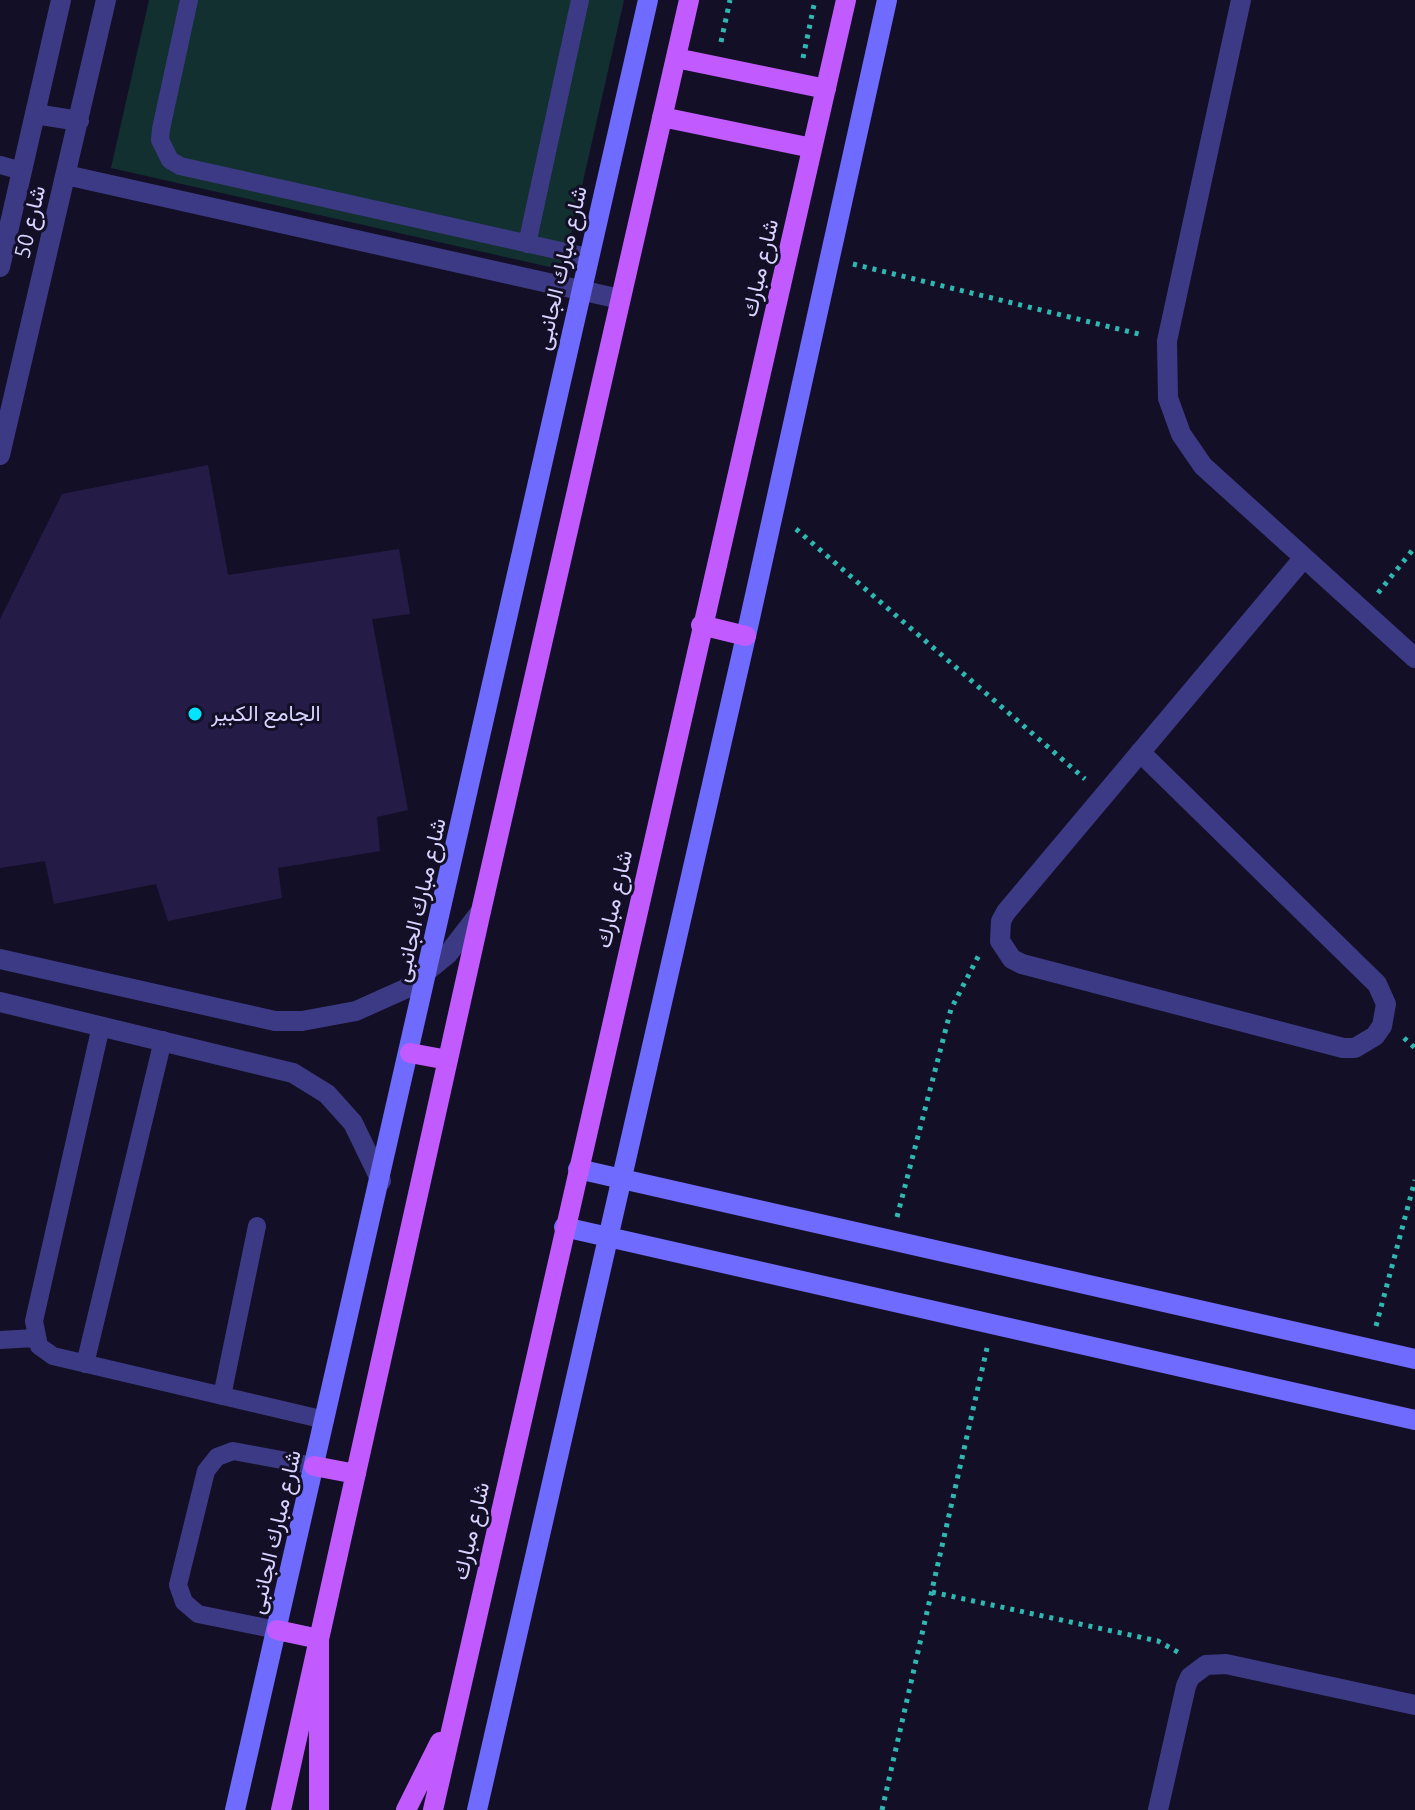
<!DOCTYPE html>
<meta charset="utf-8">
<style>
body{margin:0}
canvas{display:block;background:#130f26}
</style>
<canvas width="1415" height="1810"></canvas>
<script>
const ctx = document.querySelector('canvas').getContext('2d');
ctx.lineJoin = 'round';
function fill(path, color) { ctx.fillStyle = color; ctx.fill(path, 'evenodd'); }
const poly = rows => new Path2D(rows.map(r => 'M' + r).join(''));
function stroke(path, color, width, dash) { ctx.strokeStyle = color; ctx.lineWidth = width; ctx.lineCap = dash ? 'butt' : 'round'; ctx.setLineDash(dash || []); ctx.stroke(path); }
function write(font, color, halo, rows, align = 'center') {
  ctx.font = font + ' Ubuntu,Vazirmatn,sans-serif'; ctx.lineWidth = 6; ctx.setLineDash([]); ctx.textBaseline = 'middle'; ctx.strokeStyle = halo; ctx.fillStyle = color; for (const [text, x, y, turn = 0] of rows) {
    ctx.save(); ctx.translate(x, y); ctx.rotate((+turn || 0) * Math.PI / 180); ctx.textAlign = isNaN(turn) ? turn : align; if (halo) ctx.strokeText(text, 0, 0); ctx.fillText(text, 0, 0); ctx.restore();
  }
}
const green = poly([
 [149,0,624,0,563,270,111,168]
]);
const building = poly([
 [208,465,228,575,399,549,410,614,372,619,408,810,377,817,380,851,278,868,282,898,168,921,156,884,54,904,45,861,0,868,0,619,62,494]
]);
const path = poly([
 [721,42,730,0],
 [803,58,815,0],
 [853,264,1143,335],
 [796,529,1085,779],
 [1378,593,1415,547],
 [1404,1038,1415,1048],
 [897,1217,951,1009,980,953],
 [1376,1326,1415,1180],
 [932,1592,1158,1641,1183,1655],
 [882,1810,987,1348]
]);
const lane = poly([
 [189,0,161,129,160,140,170,160,180,166,588,257],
 [0,165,22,171],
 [527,244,580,0],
 [101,1026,34,1321,39,1346,53,1356,325,1420],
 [0,1340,35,1338],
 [85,1364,163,1040],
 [222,1396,257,1226],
 [277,1630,198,1614,184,1602,178,1585,206,1471,217,1457,233,1451,314,1466]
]);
const street = poly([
 [1241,0,1167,341,1168,398,1181,434,1203,466,1415,658],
 [35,114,79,121],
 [66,175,620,299],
 [0,267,61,0],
 [0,455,106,0],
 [1140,752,1377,984,1386,1004,1382,1026,1375,1036,1355,1048,1343,1048,1022,964,1012,959,1000,941,1001,921,1006,912,1302,560],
 [0,959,275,1021,302,1021,356,1011,405,989,448,954,481,911],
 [0,1002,293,1073,327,1094,353,1123,381,1181],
 [1158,1810,1186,1686,1190,1677,1206,1665,1226,1664,1415,1705]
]);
const secondary = poly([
 [578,1169,1415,1359],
 [564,1227,1415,1420],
 [235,1810,648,0],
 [477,1810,746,636,887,0]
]);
const primary = poly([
 [676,58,826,89],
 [662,117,812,148],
 [701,625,746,636],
 [410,1053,448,1060],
 [314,1466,356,1474],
 [277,1630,319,1639,319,1810],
 [281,1810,481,911,689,0],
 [406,1810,440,1742],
 [433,1810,846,0]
]);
const markers = [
 [195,714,8,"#00e5ff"]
];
const streetNames = [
 ["شارع 50",30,222,-77],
 ["شارع مبارك الجانبى",561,268,-77],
 ["شارع مبارك",760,268,-77],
 ["شارع مبارك",614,899,-77],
 ["شارع مبارك الجانبى",420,900,-77],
 ["شارع مبارك",471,1531,-77],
 ["شارع مبارك الجانبى",275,1532,-77]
];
const poiNames = [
 ["الجامع الكبير",211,714]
];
fill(green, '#12302f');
fill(building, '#241b47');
stroke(path, '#2fb8b0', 5, [4, 6]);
stroke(lane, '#3d3a85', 18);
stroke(street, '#3d3a85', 20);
stroke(secondary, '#6f6bff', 20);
stroke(primary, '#c25bff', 20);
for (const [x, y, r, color] of markers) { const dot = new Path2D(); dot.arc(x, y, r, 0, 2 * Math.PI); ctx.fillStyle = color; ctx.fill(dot); stroke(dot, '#130f26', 3); }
write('22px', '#d9d4ff', '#130f26', streetNames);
write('22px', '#d9d4ff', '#130f26', poiNames, 'left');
</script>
